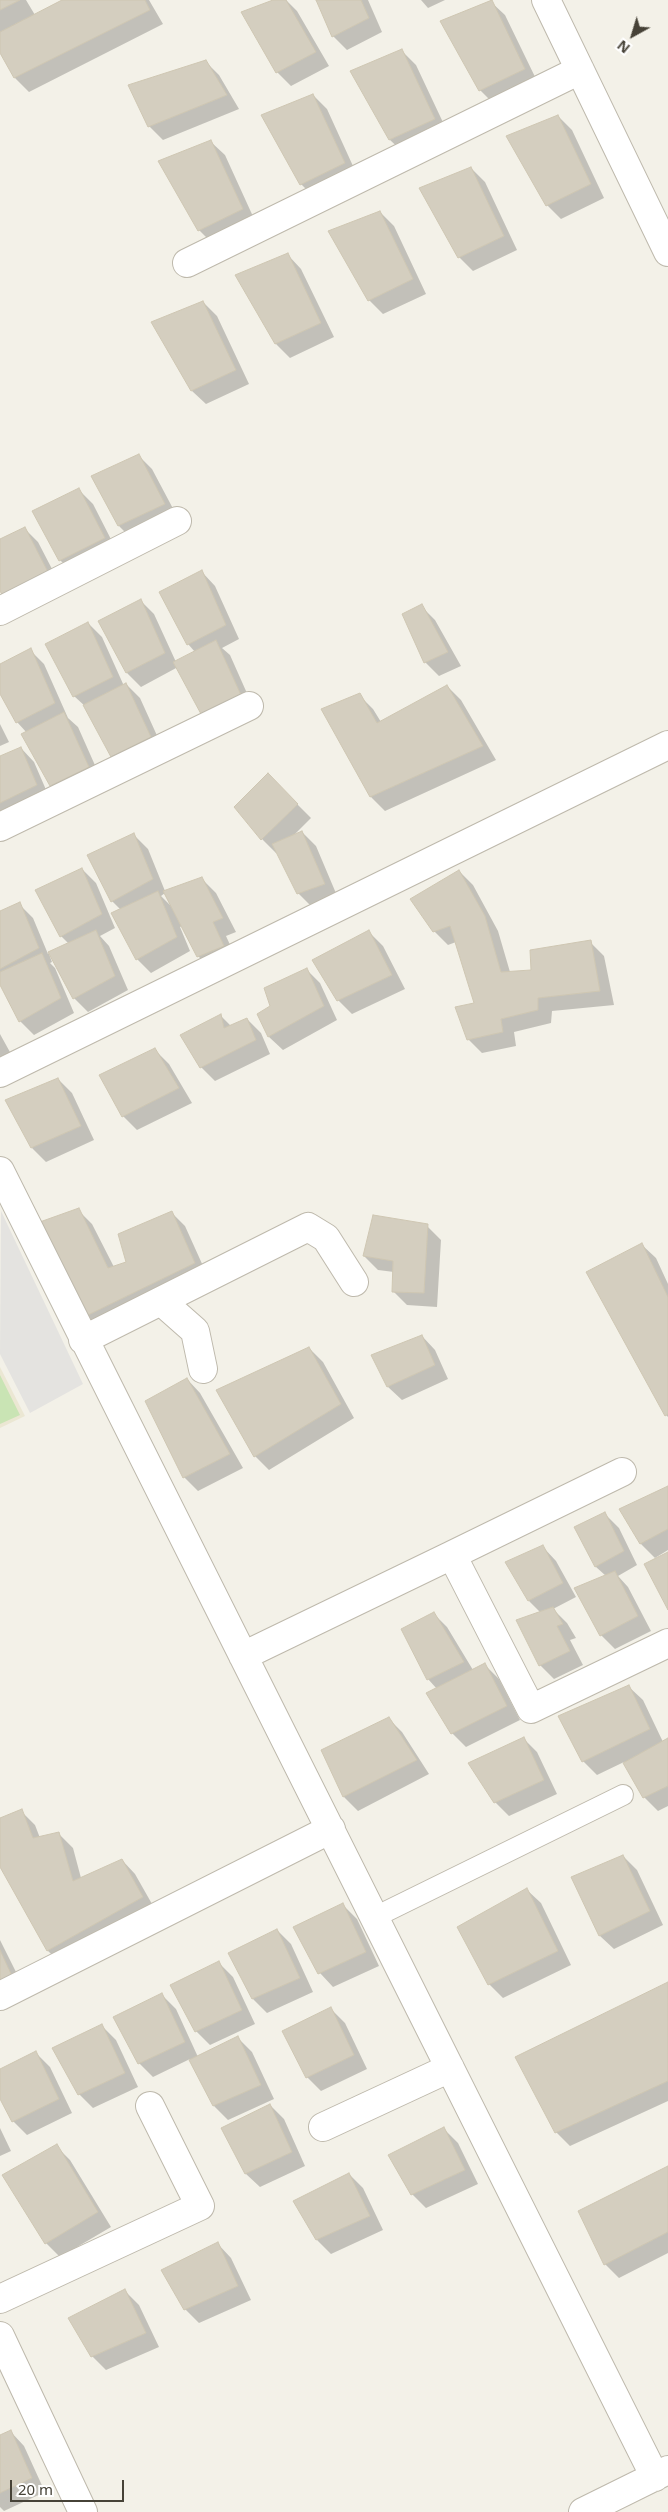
<!DOCTYPE html>
<style>
body{margin:0}
#map{position:relative;width:668px;height:2512px;overflow:hidden;background:#f3f1e8;font-family:"Noto Sans",sans-serif}
canvas{display:block}
.north{position:absolute;left:608px;top:10px;width:50px;height:50px;-webkit-text-stroke:4px #fff;paint-order:stroke;rotate:219deg;font-size:14px;font-weight:700;line-height:20px;text-align:center;color:#464237}
.north::after{content:'';display:block;margin:auto;width:18px;height:22px;background:#464237;clip-path:polygon(50% 0,100% 100%,50% 72%,0 100%)}
.scale{position:absolute;left:10px;top:2480px;width:114px;height:22px;box-sizing:border-box;border:2px solid #464237;border-top:0;padding-left:6px;font-size:15px;line-height:18px;white-space:nowrap;color:#464237;-webkit-text-stroke:4px #fff;paint-order:stroke}
</style>
<div id="map">
<canvas width="668" height="2512"></canvas>
<div class="north">N</div>
<div class="scale">20 m</div>
</div>
<script>
const ctx = document.querySelector('canvas').getContext('2d');
ctx.lineJoin = 'round';
function fill(path, color) { ctx.fillStyle = color; ctx.fill(path, 'evenodd'); }
const poly = rows => new Path2D(rows.map(r => 'M' + r).join(''));
function stroke(path, color, width, dash) { ctx.strokeStyle = color; ctx.lineWidth = width; ctx.lineCap = dash ? 'butt' : 'round'; ctx.setLineDash(dash || []); ctx.stroke(path); }
const education = poly([
 [0,1367,25,1416,0,1428]
]);
const green = poly([
 [0,1375,20,1415,0,1424]
]);
const parking = poly([
 [1,1211,83,1384,30,1413,0,1354]
]);
const shadow = poly([
 [0,0,26,0,35,15,65,0,149,0,163,24,29,92,15,78,0,51],
 [276,0,286,0,297,11,329,66,291,86,277,72],
 [317,0,368,0,382,32,347,50,333,36],
 [421,0,445,0,428,8],
 [491,2,505,15,538,83,494,104,480,90],
 [402,51,416,65,448,133,404,153,390,140,351,71],
 [205,61,219,75,239,109,163,140,149,126],
 [313,95,327,109,358,177,315,198,301,184],
 [558,116,572,130,604,198,561,219,547,205],
 [211,142,225,155,256,223,213,244,199,230],
 [471,168,485,182,517,250,473,271,459,257],
 [380,212,394,226,426,294,383,314,369,300],
 [288,255,301,269,334,337,290,358,276,344,237,276],
 [203,302,217,316,249,384,206,404,192,391],
 [138,455,152,469,178,518,133,540,119,526,93,477],
 [79,490,93,504,118,553,74,574,60,560,34,511],
 [24,528,38,542,64,592,0,589,0,540],
 [202,572,215,586,239,639,222,648,230,655,254,709,202,714,178,667,141,687,127,673,99,621,140,600,154,614,176,662,195,652,188,644],
 [421,606,435,620,461,666,439,676,425,662],
 [88,623,102,637,124,686,126,684,140,698,164,751,126,771,112,757,87,708,74,696],
 [30,650,44,664,68,718,78,727,102,781,65,799,51,785,27,733,17,722,0,691,0,665],
 [447,686,461,700,496,760,385,811,371,797,323,709,359,695,373,709,381,722],
 [0,724,9,742,0,746],
 [21,748,34,762,50,799,0,824,0,758],
 [268,775,311,818,293,836,302,832,316,846,338,898,312,907,298,893,277,851,276,853,262,839],
 [134,835,148,849,165,891,202,879,216,893,236,932,226,936,237,960,212,970,198,956,182,926,180,927,190,951,151,973,137,959,121,910,112,901],
 [165,893,171,906,161,896],
 [82,869,96,883,115,928,100,936,109,946,128,990,88,1012,74,998,50,953,49,954,52,962,50,963,55,968,74,1013,34,1035,20,1021,0,983,0,913,19,904,33,918,48,954,69,944,61,936],
 [459,871,473,885,498,931,510,972,532,971,590,942,604,956,614,1005,552,1011,551,1023,514,1032,516,1046,482,1053,468,1039,476,1004,456,942,448,945,434,931],
 [369,932,383,946,405,989,352,1014,338,1000],
 [306,969,320,983,337,1020,283,1050,269,1037,272,1007],
 [221,1016,231,1026,247,1019,261,1033,270,1054,215,1081,201,1067],
 [0,1034,16,1063,0,1071],
 [155,1050,169,1064,192,1103,137,1130,123,1116],
 [58,1079,72,1093,94,1140,46,1162,32,1148],
 [78,1210,92,1224,114,1267,128,1263,171,1212,185,1226,208,1277,100,1329,87,1315],
 [427,1226,441,1240,437,1307,407,1305,393,1291,394,1272,378,1270,364,1256],
 [642,1245,656,1258,668,1284,668,1417,666,1415],
 [422,1336,435,1350,448,1379,402,1400,388,1387],
 [309,1348,323,1362,354,1418,269,1470,255,1456],
 [187,1379,200,1393,243,1468,198,1491,184,1477],
 [668,1487,668,1550,655,1558,641,1544,621,1509],
 [605,1514,619,1528,637,1565,618,1576,628,1587,651,1631,615,1649,601,1635,606,1576,596,1567,575,1528],
 [543,1547,556,1561,576,1597,553,1609,567,1623,576,1638,570,1640,583,1665,554,1679,540,1665,541,1613,529,1601],
 [434,1614,447,1627,473,1670,485,1665,499,1679,520,1720,466,1747,452,1733,437,1689,428,1679],
 [629,1687,643,1700,663,1742,668,1739,668,1806,658,1811,644,1797,624,1762,597,1775,583,1761,560,1716],
 [388,1718,402,1732,429,1774,358,1811,344,1797,323,1751],
 [523,1738,537,1752,557,1794,509,1816,495,1802],
 [21,1811,35,1825,40,1838,59,1834,73,1848,81,1878,122,1860,135,1874,156,1911,62,1964,48,1951,0,1864,0,1819],
 [623,1856,637,1870,663,1925,614,1949,600,1936,573,1878],
 [527,1890,541,1903,571,1965,503,1998,489,1984],
 [343,1905,357,1919,379,1966,333,1987,320,1973,295,1928],
 [277,1930,291,1944,313,1992,267,2013,253,1999,230,1953],
 [0,1940,25,1990,0,2002],
 [219,1963,233,1977,255,2024,210,2045,196,2031],
 [668,1984,668,2101,570,2146,556,2132],
 [162,1995,176,2009,198,2057,238,2038,252,2052,274,2099,228,2120,214,2106,190,2059,153,2077,139,2063],
 [331,2009,345,2023,367,2069,321,2091,307,2077],
 [102,2026,116,2040,138,2087,93,2108,79,2094],
 [36,2053,50,2067,72,2113,27,2135,13,2121,0,2096,0,2070],
 [270,2105,284,2119,305,2166,260,2187,246,2174,222,2128],
 [0,2128,11,2151,0,2156],
 [444,2129,458,2143,478,2184,426,2208,412,2194],
 [56,2146,70,2160,111,2227,60,2257,46,2243],
 [668,2167,668,2253,619,2278,605,2264],
 [349,2174,363,2188,383,2230,331,2254,317,2240,295,2201],
 [218,2244,231,2258,251,2300,199,2323,185,2309],
 [125,2291,139,2305,159,2347,106,2370,92,2356],
 [11,2432,24,2446,45,2492,4,2511,0,2507,0,2436]
]);
const building = poly([
 [0,0,20,0,0,10,0,0],
 [62,0,145,0,150,10,14,78,0,53,0,32,62,0],
 [273,0,286,0,316,52,276,73,241,12,273,0],
 [316,0,361,0,369,18,332,37,316,0],
 [492,0,525,69,479,91,440,21,492,0],
 [402,49,435,119,389,140,350,71,402,49],
 [206,60,227,95,148,127,128,85,206,60],
 [313,94,345,163,300,185,261,115,313,94],
 [558,115,591,184,546,206,506,136,558,115],
 [211,140,243,209,198,231,158,161,211,140],
 [471,167,504,236,458,258,419,188,471,167],
 [380,211,413,279,368,301,328,231,380,211],
 [288,253,321,323,275,344,235,275,288,253],
 [203,301,236,370,191,391,151,322,203,301],
 [139,454,165,504,118,526,91,476,139,454],
 [79,488,105,538,59,561,32,511,79,488],
 [25,527,51,578,5,600,0,591,0,539,25,527],
 [202,570,226,625,187,645,159,592,202,570],
 [141,599,165,653,126,673,98,621,141,599],
 [422,604,448,652,424,663,402,614,422,604],
 [88,622,113,677,73,697,45,644,88,622],
 [216,640,241,695,201,714,173,662,216,640],
 [31,648,55,703,16,723,0,694,0,664,31,648],
 [126,683,151,737,111,757,83,705,126,683],
 [447,685,483,746,370,797,321,709,360,693,377,723,447,685],
 [64,712,89,767,50,786,21,734,64,712],
 [21,747,37,785,0,803,0,756,21,747],
 [268,773,298,804,261,840,234,807,268,773],
 [302,831,325,884,297,894,272,844,302,831],
 [134,833,153,879,111,902,87,855,134,833],
 [82,868,102,914,60,937,35,890,82,868],
 [459,870,485,916,501,972,531,970,530,950,591,940,600,991,538,998,538,1010,501,1019,503,1032,467,1040,455,1007,474,1003,450,926,433,932,410,899,459,870],
 [202,877,223,918,213,922,224,946,197,957,163,891,202,877],
 [158,891,177,937,136,960,111,913,158,891],
 [20,902,39,948,0,969,0,911,20,902],
 [96,930,115,976,73,999,48,952,96,930],
 [369,930,392,975,337,1001,312,960,369,930],
 [42,953,61,998,19,1022,0,985,0,972,42,953],
 [307,968,324,1006,268,1037,257,1014,270,1006,264,988,307,968],
 [221,1014,224,1028,247,1018,256,1040,200,1068,180,1035,221,1014],
 [155,1048,179,1088,122,1117,99,1075,155,1048],
 [58,1078,81,1126,31,1148,5,1100,58,1078],
 [79,1208,108,1268,126,1262,118,1234,172,1211,195,1263,86,1316,37,1223,79,1208],
 [373,1215,428,1224,424,1293,392,1292,393,1261,363,1256,373,1215],
 [642,1243,668,1297,668,1414,665,1416,586,1272,642,1243],
 [422,1335,435,1365,387,1387,371,1355,422,1335],
 [309,1347,341,1404,254,1457,216,1390,309,1347],
 [187,1378,230,1454,183,1478,145,1401,187,1378],
 [668,1486,668,1529,640,1544,619,1509,668,1486],
 [605,1512,624,1551,595,1567,574,1527,605,1512],
 [543,1545,563,1583,528,1601,505,1562,543,1545],
 [668,1552,668,1610,644,1564,668,1552],
 [615,1571,638,1616,600,1636,574,1588,615,1571],
 [553,1607,563,1624,557,1626,570,1651,539,1666,516,1620,553,1607],
 [434,1612,464,1662,427,1680,401,1629,434,1612],
 [485,1663,507,1706,451,1734,426,1693,485,1663],
 [629,1685,650,1729,582,1762,558,1716,629,1685],
 [389,1717,417,1760,343,1797,321,1750,389,1717],
 [524,1737,544,1780,494,1803,468,1763,524,1737],
 [668,1738,668,1786,643,1798,623,1763,668,1738],
 [22,1809,33,1838,59,1832,73,1881,122,1859,143,1897,47,1951,0,1867,0,1818,22,1809],
 [623,1855,650,1911,599,1936,571,1877,623,1855],
 [527,1888,558,1951,488,1985,457,1927,527,1888],
 [343,1903,366,1952,318,1974,293,1927,343,1903],
 [277,1929,300,1978,252,1999,228,1953,277,1929],
 [0,1950,12,1976,0,1982,0,1950],
 [219,1961,242,2010,195,2032,170,1985,219,1961],
 [668,1982,668,2081,555,2133,515,2057,668,1982],
 [162,1993,185,2042,138,2064,113,2017,162,1993],
 [331,2007,354,2055,306,2078,282,2031,331,2007],
 [102,2024,125,2073,78,2095,52,2048,102,2024],
 [238,2036,261,2085,213,2106,189,2060,238,2036],
 [36,2051,59,2099,12,2122,0,2099,0,2069,36,2051],
 [270,2104,292,2152,245,2174,221,2128,270,2104],
 [444,2127,465,2170,411,2195,388,2155,444,2127],
 [57,2144,98,2212,45,2244,2,2175,57,2144],
 [668,2166,668,2232,604,2265,578,2211,668,2166],
 [349,2173,370,2216,316,2240,293,2201,349,2173],
 [218,2242,238,2286,184,2310,161,2270,218,2242],
 [125,2289,146,2333,91,2357,68,2318,125,2289],
 [11,2430,32,2478,0,2493,0,2435,11,2430]
]);
const lane = poly([
 [375,1917,623,1795]
]);
const street = poly([
 [546,0,668,252],
 [187,263,580,70],
 [0,611,177,521],
 [0,827,249,706],
 [0,1073,668,745],
 [0,1171,655,2477],
 [161,1301,195,1331,203,1369],
 [83,1340,308,1227,326,1238,354,1282],
 [452,1555,622,1472],
 [243,1656,452,1555,531,1709,668,1643],
 [0,1996,331,1829],
 [323,2127,450,2068],
 [0,2299,200,2206,150,2106],
 [0,2336,83,2512],
 [583,2512,668,2470]
]);
fill(education, '#ebe7d3');
fill(green, '#c9e4b4');
fill(parking, '#e4e3e0');
fill(shadow, '#0003');
fill(building, '#d4cebf');
stroke(building, '#cec6b2', 1);
stroke(lane, '#beb9ac', 22);
stroke(street, '#beb9ac', 30);
stroke(lane, '#fff', 20);
stroke(street, '#fff', 28);
</script>
